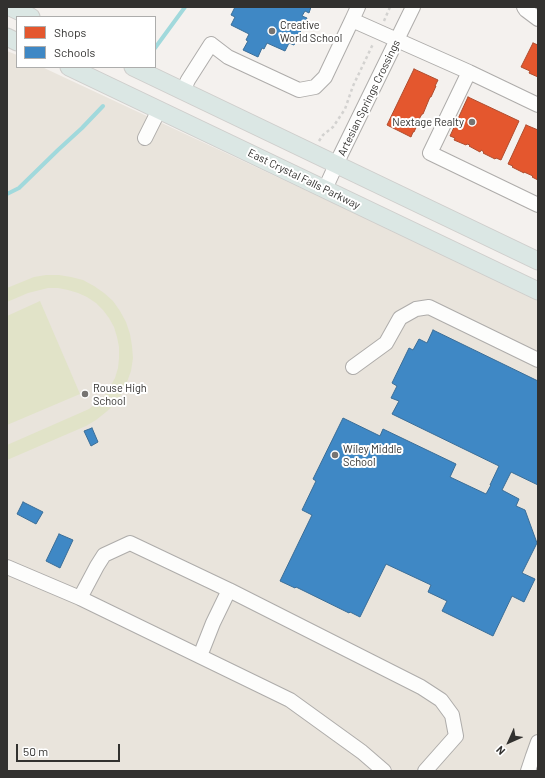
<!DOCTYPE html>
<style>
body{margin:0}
#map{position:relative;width:545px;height:778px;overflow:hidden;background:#f4f1ee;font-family:Barlow,sans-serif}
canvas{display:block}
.frame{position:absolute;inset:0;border:8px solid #32312f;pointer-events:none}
.legend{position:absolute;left:16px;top:16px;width:140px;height:52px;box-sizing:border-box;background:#fff;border:1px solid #adadac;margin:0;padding:5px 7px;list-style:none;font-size:12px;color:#32312f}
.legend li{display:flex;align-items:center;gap:8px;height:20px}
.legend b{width:20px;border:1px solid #adadac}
.north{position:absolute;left:489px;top:722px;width:40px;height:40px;-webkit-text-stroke:3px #fff;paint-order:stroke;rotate:225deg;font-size:11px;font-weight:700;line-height:16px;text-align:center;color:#32312f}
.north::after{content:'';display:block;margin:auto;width:14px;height:18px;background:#32312f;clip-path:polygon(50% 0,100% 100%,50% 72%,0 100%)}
.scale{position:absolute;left:16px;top:744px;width:104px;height:18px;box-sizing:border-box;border:2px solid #32312f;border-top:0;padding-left:5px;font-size:12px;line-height:14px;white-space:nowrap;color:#32312f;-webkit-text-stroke:3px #fff;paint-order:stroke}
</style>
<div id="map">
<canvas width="545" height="778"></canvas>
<div class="frame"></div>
<ul class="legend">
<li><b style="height:11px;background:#e4572e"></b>Shops</li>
<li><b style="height:11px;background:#3f88c5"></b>Schools</li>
</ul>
<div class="north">N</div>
<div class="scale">50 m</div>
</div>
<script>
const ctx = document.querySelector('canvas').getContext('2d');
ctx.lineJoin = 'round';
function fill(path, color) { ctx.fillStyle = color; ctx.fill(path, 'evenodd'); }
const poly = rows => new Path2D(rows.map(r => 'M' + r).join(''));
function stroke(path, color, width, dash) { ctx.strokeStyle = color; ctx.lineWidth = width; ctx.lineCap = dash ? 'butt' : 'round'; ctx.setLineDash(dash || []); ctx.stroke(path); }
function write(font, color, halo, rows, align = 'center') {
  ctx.font = font + ' Barlow,sans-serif'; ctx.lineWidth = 4; ctx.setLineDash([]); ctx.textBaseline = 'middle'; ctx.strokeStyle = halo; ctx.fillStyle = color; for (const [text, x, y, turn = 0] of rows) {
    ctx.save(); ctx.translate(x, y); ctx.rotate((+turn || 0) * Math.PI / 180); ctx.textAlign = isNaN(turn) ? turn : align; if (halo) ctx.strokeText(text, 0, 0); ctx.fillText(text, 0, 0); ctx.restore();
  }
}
const built = poly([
 [7,51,17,55,17,67,42,67,538,299,538,771,7,771]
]);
const green = poly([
 [46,275,59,275,71,277,83,280,94,286,104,293,113,301,120,311,126,322,130,334,132,346,133,358,131,371,127,382,122,393,115,404,106,412,96,420,86,426,7,460,7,445,80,413,89,409,98,402,105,395,110,387,115,378,118,368,119,358,119,347,117,337,114,327,109,318,103,310,96,303,87,297,78,293,68,290,58,288,48,288,28,293,7,302,7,288,34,277],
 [40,301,80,394,7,425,7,316]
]);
const shops = poly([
 [533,43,538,45,538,77,529,73,530,71,521,67,533,43],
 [414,69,438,80,435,86,436,86,431,97,430,97,423,114,422,114,418,121,419,121,414,132,413,132,411,137,387,125,414,69],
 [468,97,519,121,501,160,496,158,495,159,483,153,484,152,481,150,480,152,469,146,470,145,467,144,466,145,454,140,455,138,450,136,468,97],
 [526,125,538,130,538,180,532,177,533,176,524,172,524,173,512,167,513,166,508,164,526,125]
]);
const schools = poly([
 [235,7,311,7,309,13,305,11,302,16,307,18,294,45,289,43,285,51,267,43,264,49,262,48,258,57,243,50,248,41,246,40,249,34,231,25,235,17,231,15,235,7],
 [433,330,538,381,538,485,511,472,502,490,519,499,516,506,525,510,537,543,522,573,535,579,524,602,512,596,493,636,442,611,447,601,428,592,431,585,386,564,360,617,350,612,349,613,296,587,295,588,280,581,312,515,302,510,316,481,313,479,343,418,380,436,383,429,456,464,450,477,486,494,491,485,490,485,499,466,392,414,399,401,391,398,397,386,392,383,409,348,413,350,419,339,427,343,433,330],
 [92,428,98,442,91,446,84,431,92,428],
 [23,502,43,512,36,524,17,514,23,502],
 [59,534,73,540,60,568,46,561,59,534]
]);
const stream = poly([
 [155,48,185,7],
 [7,194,19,188,58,150,82,128,103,106]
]);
const path = poly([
 [384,21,390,7],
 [319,141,323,135,333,127,345,109,353,86,373,44]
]);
const minor = poly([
 [524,7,526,10,538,19],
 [352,20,358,7],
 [469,72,430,153,538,205],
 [183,91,188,80,211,44,228,57,299,90,315,87,325,77,352,20,469,72,538,105],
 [145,138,159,110],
 [325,189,341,154,413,7],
 [353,367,386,343,400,318,416,309,429,307,538,360],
 [7,567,80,598,290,700,362,752,384,771],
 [80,598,97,566,104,555,130,543,229,590,421,687,441,700,452,715,456,736,425,771],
 [200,656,213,623,229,590],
 [533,756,538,742],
 [528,771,533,756,538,758]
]);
const major = poly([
 [10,7,31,17],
 [7,37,17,42],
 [69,67,538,291],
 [133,67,538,261]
]);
const markers = [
 [272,31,4,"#767472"],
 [472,122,4,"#767472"],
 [85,394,4,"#767472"],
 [335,455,4,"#767472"]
];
const poiNames = [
 ["Creative",280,25],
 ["World School",280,38],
 ["Nextage Realty",464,122,"right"],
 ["Rouse High",93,388],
 ["School",93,401],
 ["Wiley Middle",343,449],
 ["School",343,462]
];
const streetNames = [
 ["Artesian Springs Crossings",369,98,-64],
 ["East Crystal Falls Parkway",304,179,26]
];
fill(built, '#e9e4dc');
fill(green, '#e1e3c8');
fill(shops, '#e4572e');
stroke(shops, '#af4c2e', 1);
fill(schools, '#3f88c5');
stroke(schools, '#3b6e98', 1);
stroke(stream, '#a1d9dc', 4);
stroke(minor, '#aeacaa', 16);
stroke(major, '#cecdcb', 19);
stroke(path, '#d3d2d0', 2.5, [3, 3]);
stroke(minor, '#fdfdfc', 14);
stroke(major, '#dbe7e4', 17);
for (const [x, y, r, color] of markers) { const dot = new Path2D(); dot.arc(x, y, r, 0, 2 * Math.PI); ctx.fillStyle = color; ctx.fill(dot); stroke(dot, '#fff', 1.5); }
write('11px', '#32312f', '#fff', poiNames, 'left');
write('11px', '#32312f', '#fff', streetNames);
</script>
